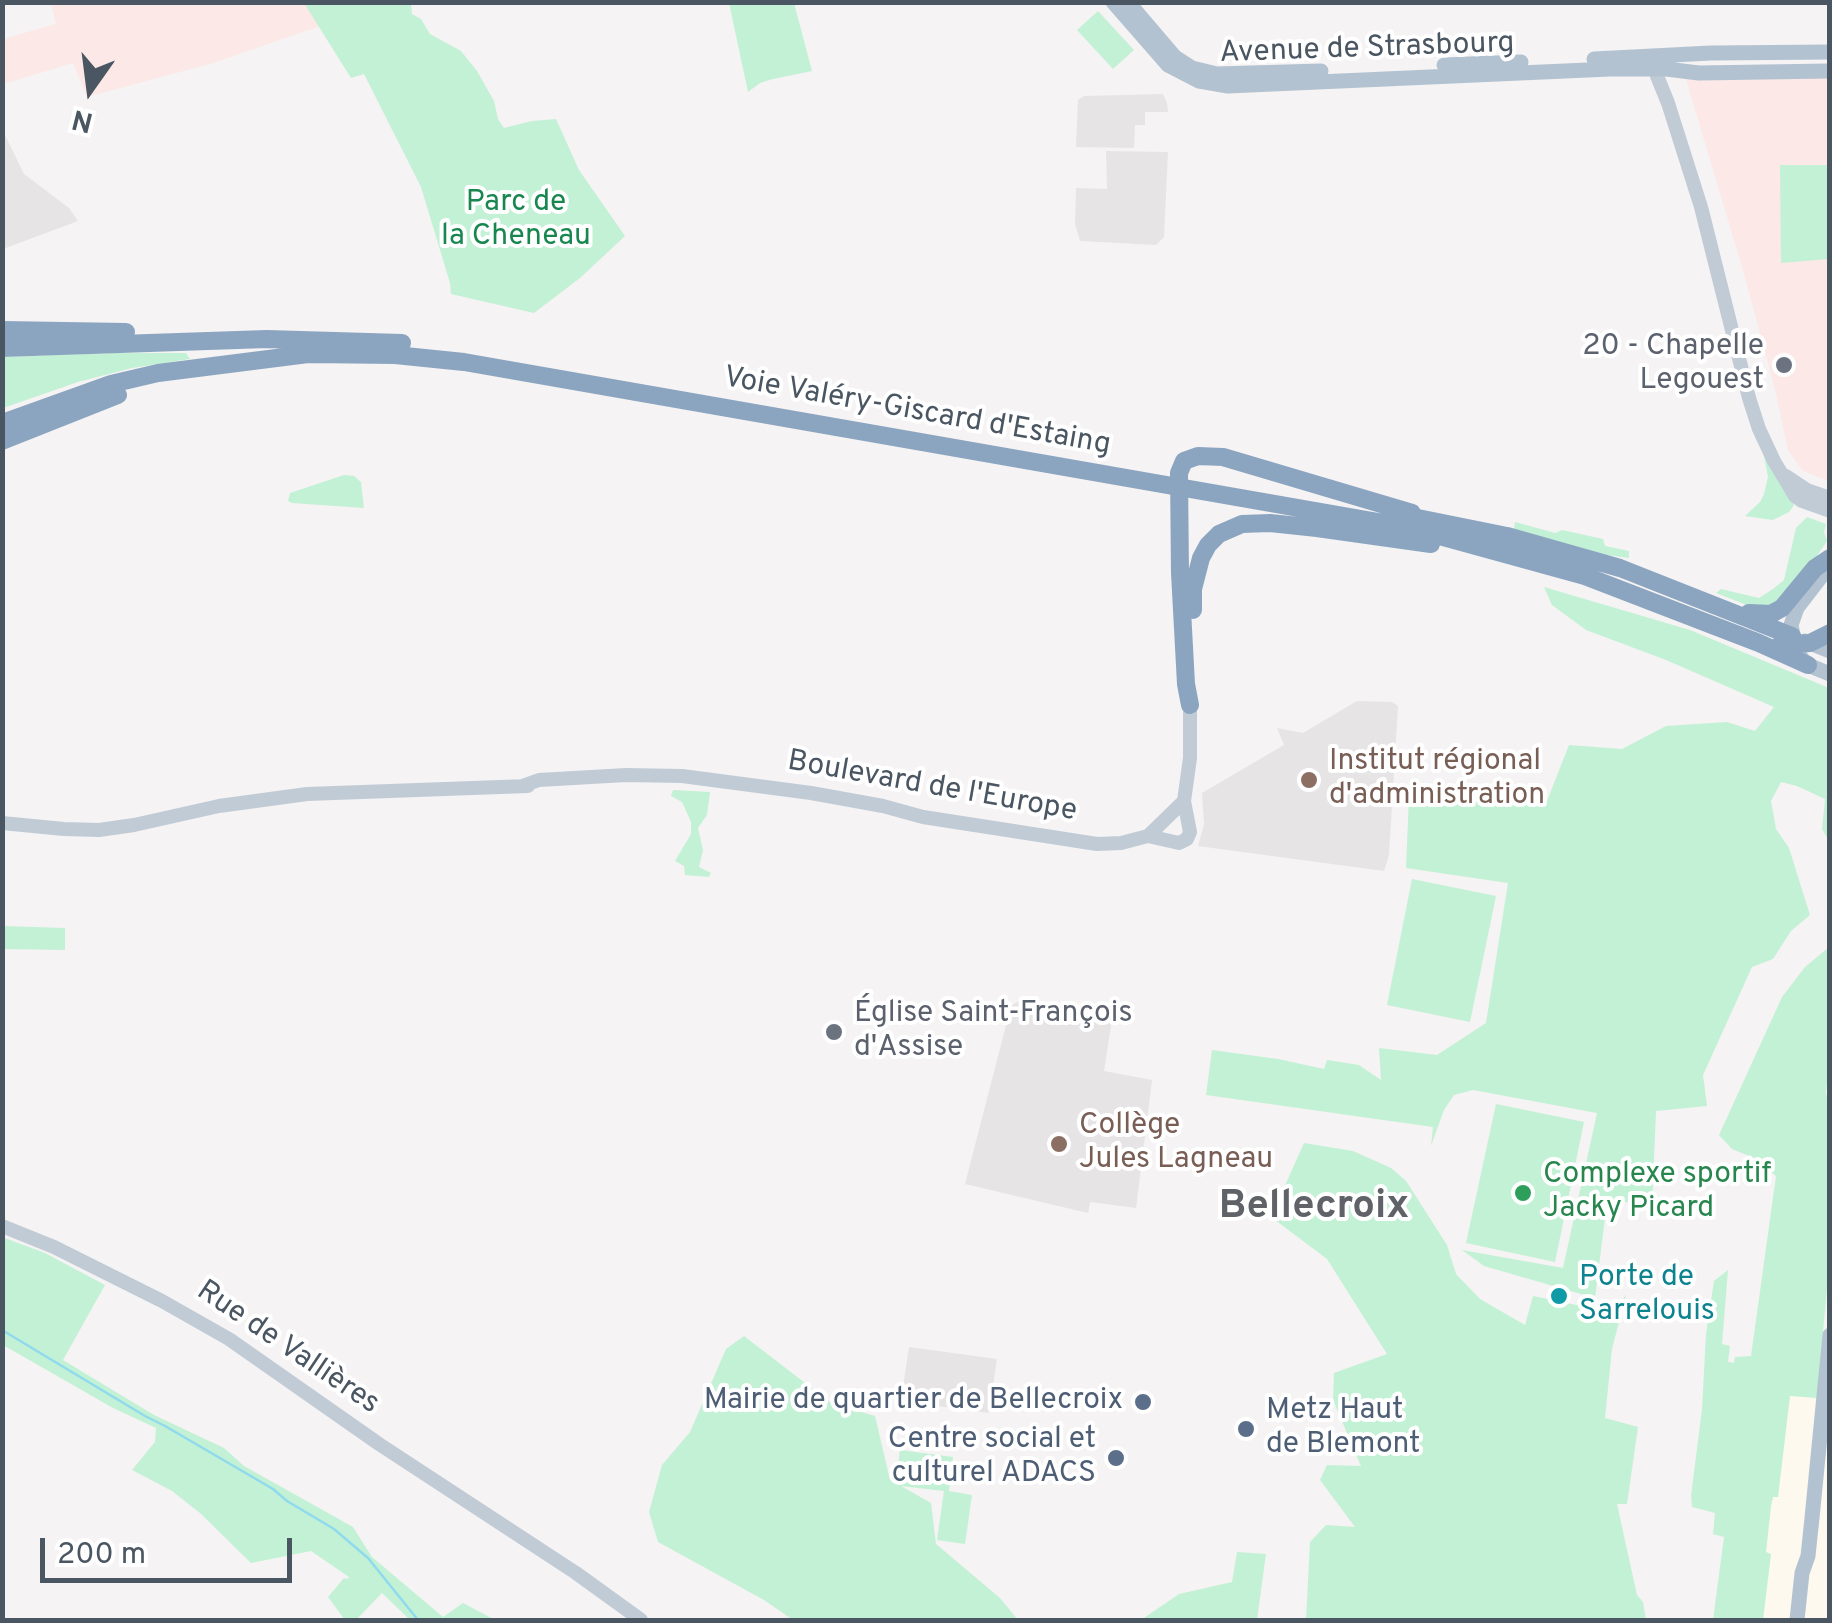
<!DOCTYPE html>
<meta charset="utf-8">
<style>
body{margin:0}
#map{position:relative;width:1832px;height:1623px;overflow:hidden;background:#f5f3f3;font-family:Overpass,sans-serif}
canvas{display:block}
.frame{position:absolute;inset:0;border:5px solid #4a5661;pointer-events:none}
.north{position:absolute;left:40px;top:40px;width:100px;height:100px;-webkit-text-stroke:8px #fff;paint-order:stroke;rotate:194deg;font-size:28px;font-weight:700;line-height:40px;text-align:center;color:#4a5661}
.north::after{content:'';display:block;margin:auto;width:35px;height:45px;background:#4a5661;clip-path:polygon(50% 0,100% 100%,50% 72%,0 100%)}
.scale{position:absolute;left:40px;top:1538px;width:252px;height:45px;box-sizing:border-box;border:5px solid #4a5661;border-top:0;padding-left:12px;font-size:30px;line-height:35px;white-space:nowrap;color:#4a5661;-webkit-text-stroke:8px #fff;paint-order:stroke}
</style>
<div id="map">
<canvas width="1832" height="1623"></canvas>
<div class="frame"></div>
<div class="north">N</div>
<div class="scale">200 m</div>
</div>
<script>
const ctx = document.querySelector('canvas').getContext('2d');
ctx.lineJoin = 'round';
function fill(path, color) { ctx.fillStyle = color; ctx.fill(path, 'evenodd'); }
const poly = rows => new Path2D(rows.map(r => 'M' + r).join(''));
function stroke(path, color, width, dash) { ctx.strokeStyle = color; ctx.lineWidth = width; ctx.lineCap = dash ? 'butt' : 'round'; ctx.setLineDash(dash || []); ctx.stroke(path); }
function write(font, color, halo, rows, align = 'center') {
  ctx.font = font + ' Overpass,sans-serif'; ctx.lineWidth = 8; ctx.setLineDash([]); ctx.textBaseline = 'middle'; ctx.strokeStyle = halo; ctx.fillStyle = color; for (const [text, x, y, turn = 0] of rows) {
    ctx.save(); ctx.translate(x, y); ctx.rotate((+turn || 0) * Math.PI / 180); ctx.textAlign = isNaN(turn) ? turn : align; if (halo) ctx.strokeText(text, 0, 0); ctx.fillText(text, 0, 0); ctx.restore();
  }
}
const commercial = poly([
 [1790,1395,1829,1400,1829,1620,1763,1620,1771,1554,1766,1553,1771,1506,1773,1497,1778,1496]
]);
const education = poly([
 [1163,94,1167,103,1168,112,1145,112,1145,125,1135,125,1134,148,1076,147,1078,100,1084,96],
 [2,129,24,174,69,208,78,221,3,249],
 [1106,151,1168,152,1164,237,1156,245,1080,241,1075,224,1076,188,1107,189],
 [1357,701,1392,702,1398,706,1389,855,1384,871,1198,846,1204,824,1202,793,1284,745,1277,728,1303,733],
 [1019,1001,1113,1013,1104,1071,1152,1080,1136,1208,1090,1202,1088,1213,965,1184,1011,1006],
 [909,1347,997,1359,989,1413,901,1401]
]);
const medical = poly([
 [51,3,305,3,320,26,213,63,87,97,73,63,3,84,3,39,56,24],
 [1829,75,1829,481,1803,471,1788,450,1775,389,1743,270,1685,76]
]);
const green = poly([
 [304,3,411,3,412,14,421,19,430,34,461,51,477,71,494,101,498,119,504,128,532,121,556,119,579,170,625,236,580,278,534,313,451,294,450,283,421,187,364,74,351,78],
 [729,3,794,3,812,71,773,79,760,83,748,92],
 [1098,11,1134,50,1113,69,1077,30],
 [1780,165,1829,165,1829,259,1781,263],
 [113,353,186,353,190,359,132,368,78,382,3,408,2,357],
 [1763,451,1791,495,1794,505,1789,512,1773,520,1745,516,1760,502,1764,494,1768,477],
 [344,475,354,476,361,482,364,508,292,503,288,501,290,493],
 [1807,517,1826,524,1824,532,1827,541,1805,573,1776,606,1749,606,1716,593,1721,589,1759,598,1773,589,1784,580,1796,528],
 [1515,522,1555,533,1562,530,1603,539,1605,546,1629,551,1629,558,1599,554,1514,529],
 [1544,587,1690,630,1829,688,1829,841,1822,829,1825,799,1797,786,1781,782,1771,801,1776,829,1789,848,1810,915,1791,931,1773,959,1752,967,1703,1075,1707,1106,1656,1111,1652,1207,1599,1197,1607,1202,1595,1298,1484,1266,1462,1250,1563,1268,1597,1113,1473,1090,1454,1095,1444,1110,1431,1146,1433,1127,1206,1095,1212,1050,1278,1059,1324,1069,1327,1060,1359,1065,1381,1080,1379,1048,1437,1055,1486,1023,1508,883,1406,868,1409,796,1426,788,1547,801,1569,745,1622,749,1666,726,1727,722,1755,731,1774,707,1666,660,1586,630,1552,605],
 [673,790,710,792,707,815,698,828,703,850,699,867,711,873,709,877,685,875,684,866,675,861,691,834,691,822,682,802,671,796],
 [1412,879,1496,896,1470,1022,1387,1005],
 [3,926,65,928,65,950,3,949],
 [1829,947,1830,1060,1826,1092,1830,1115,1830,1256,1817,1398,1790,1396,1778,1497,1773,1497,1771,1506,1766,1552,1771,1554,1763,1620,1713,1620,1724,1537,1713,1534,1715,1513,1692,1507,1691,1496,1702,1409,1706,1334,1714,1281,1728,1270,1722,1344,1730,1346,1728,1362,1734,1363,1735,1357,1751,1356,1776,1176,1754,1158,1732,1149,1719,1135,1782,997,1805,967],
 [1496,1104,1584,1122,1555,1262,1466,1243],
 [1304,1143,1353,1151,1391,1168,1406,1181,1447,1245,1456,1274,1480,1299,1525,1325,1533,1296,1600,1310,1617,1307,1626,1295,1612,1349,1605,1418,1638,1427,1627,1504,1617,1504,1637,1595,1643,1602,1646,1620,1306,1620,1310,1542,1326,1525,1355,1527,1320,1480,1327,1465,1361,1466,1333,1400,1334,1373,1387,1354,1327,1259,1271,1217],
 [2,1237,45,1253,105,1285,63,1360,154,1415,224,1448,244,1466,353,1527,372,1557,443,1617,463,1603,495,1620,410,1620,382,1593,356,1620,345,1620,328,1597,344,1578,347,1579,349,1577,311,1551,251,1563,200,1513,172,1491,132,1470,155,1442,156,1428,113,1408,3,1345],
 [744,1336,831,1403,875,1416,890,1480,896,1483,900,1450,953,1457,949,1491,972,1495,965,1544,937,1540,944,1491,901,1486,931,1503,936,1544,1000,1598,1018,1620,793,1620,764,1600,658,1542,649,1512,662,1465,690,1432,726,1349],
 [1237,1552,1266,1554,1257,1620,1141,1620,1179,1594,1232,1582]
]);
const stream = poly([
 [2,1330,145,1416,165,1426,273,1489,287,1501,334,1529,368,1558,418,1620]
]);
const secondary = poly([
 [1654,59,1657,76,1668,103,1701,207,1749,398,1759,429,1774,461,1795,496,1802,501,1830,511],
 [1786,476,1807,490,1830,498],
 [522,786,539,780,626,775,682,776,811,793,883,806,923,817,1097,844,1121,843,1148,836,1179,843,1187,839,1190,832,1184,801,1190,758,1190,705],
 [2,823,64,829,99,830,134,825,219,806,307,794,528,786],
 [1148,836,1184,801],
 [2,1226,54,1247,162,1301,229,1339,379,1444,576,1573,641,1620]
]);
const primary = poly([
 [1113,2,1168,65,1199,81,1228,86,1610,69,1666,69,1699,73,1830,71],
 [1128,2,1175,57,1192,68,1217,74,1321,71],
 [1594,59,1711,53,1830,52],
 [1444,65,1521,62],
 [1830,565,1797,608,1791,625,1796,648,1802,659,1808,665,1830,674],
 [1805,641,1830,651],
 [1797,1620,1802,1573,1808,1556,1812,1518,1830,1335]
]);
const highway = poly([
 [2,330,126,332],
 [2,348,267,339,402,343],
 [2,423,111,384,158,373,308,354,395,355,464,362,1407,527,1585,576,1759,643,1808,665],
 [2,441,118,395],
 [1398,514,1507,536,1620,568,1792,636],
 [1193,610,1193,589,1201,558,1208,545,1219,534,1242,524,1270,523,1317,528,1431,544],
 [1749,613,1771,614,1782,608,1815,568,1830,558],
 [1780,645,1810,643,1830,633],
 [1190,705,1186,684,1180,573,1179,473,1184,461,1198,456,1223,457,1412,513]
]);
const markers = [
 [1784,365,10,"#6b7280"],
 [1309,780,10,"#8d6e63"],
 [834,1032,10,"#6b7280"],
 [1059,1144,10,"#8d6e63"],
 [1523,1193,10,"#2e9e5b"],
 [1559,1296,10,"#0f9aa8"],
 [1143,1402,10,"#5c6f8a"],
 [1246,1429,10,"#5c6f8a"],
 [1116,1458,10,"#5c6f8a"]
];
const streetNames = [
 ["Avenue de Strasbourg",1367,50,-2],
 ["Voie Valéry-Giscard d'Estaing",917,413,10],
 ["Boulevard de l'Europe",932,788,10],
 ["Rue de Vallières",287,1349,34]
];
const parkNames = [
 ["Parc de",516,204],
 ["la Cheneau",516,238]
];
const worshipNames = [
 ["20 - Chapelle",1764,348],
 ["Legouest",1764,382],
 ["Église Saint-François",854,1015,"left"],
 ["d'Assise",854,1049,"left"]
];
const educationNames = [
 ["Institut régional",1329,763],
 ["d'administration",1329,797],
 ["Collège",1079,1127],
 ["Jules Lagneau",1079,1161]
];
const leisureNames = [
 ["Complexe sportif",1543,1176],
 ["Jacky Picard",1543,1210]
];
const cultureNames = [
 ["Porte de",1579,1279],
 ["Sarrelouis",1579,1313]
];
const serviceNames = [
 ["Mairie de quartier de Bellecroix",1123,1402],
 ["Metz Haut",1266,1412,"left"],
 ["de Blemont",1266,1446,"left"],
 ["Centre social et",1096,1441],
 ["culturel ADACS",1096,1475]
];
const districtNames = [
 ["Bellecroix",1314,1209]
];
fill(commercial, '#fdf9ef');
fill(education, '#e6e4e5');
fill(medical, '#fce8e6');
fill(green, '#c3f1d5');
stroke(stream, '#90daee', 2.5);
stroke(secondary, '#c1cbd6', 14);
stroke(primary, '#b3c2d1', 15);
stroke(highway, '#8ba5c1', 18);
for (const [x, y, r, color] of markers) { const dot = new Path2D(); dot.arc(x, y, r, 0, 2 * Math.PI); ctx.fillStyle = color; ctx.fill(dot); stroke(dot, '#fff', 4); }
write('30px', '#4a5661', '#fff', streetNames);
write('30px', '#17864f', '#fff', parkNames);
write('30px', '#5b616d', '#fff', worshipNames, 'right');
write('30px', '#785e54', '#fff', educationNames, 'left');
write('30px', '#27864d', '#fff', leisureNames, 'left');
write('30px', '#0d838f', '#fff', cultureNames, 'left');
write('30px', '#4e5e75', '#fff', serviceNames, 'right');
write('bold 40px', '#5f6368', '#fff', districtNames);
</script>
